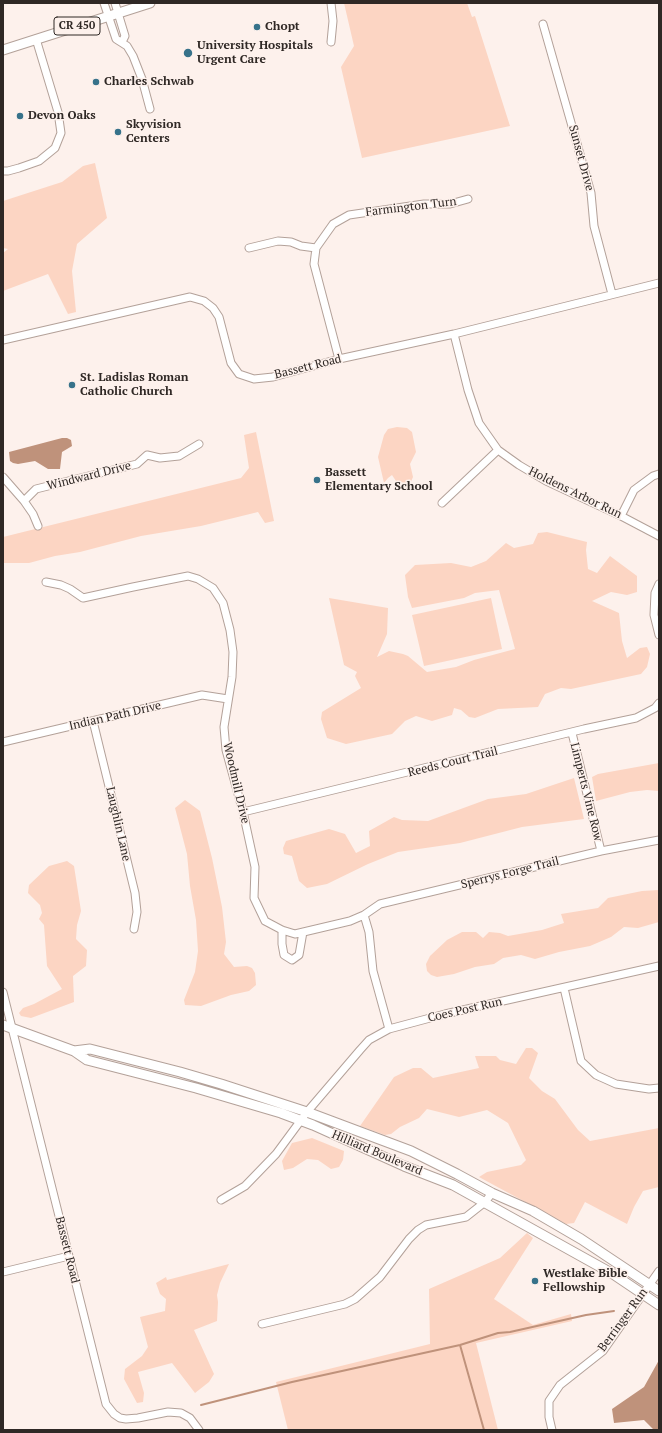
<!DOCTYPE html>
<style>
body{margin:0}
#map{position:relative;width:662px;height:1433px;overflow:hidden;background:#fdf1ec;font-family:"PT Serif",serif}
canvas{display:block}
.frame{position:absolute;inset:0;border:4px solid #2f2825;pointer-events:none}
</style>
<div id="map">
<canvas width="662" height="1433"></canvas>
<div class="frame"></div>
</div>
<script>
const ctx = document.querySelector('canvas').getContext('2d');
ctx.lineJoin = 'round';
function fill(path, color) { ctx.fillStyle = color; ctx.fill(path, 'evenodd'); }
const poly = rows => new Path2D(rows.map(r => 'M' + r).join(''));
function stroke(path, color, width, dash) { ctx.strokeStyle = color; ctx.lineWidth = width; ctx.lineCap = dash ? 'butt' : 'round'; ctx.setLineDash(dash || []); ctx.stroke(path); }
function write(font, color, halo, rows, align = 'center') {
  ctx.font = font + ' "PT Serif",serif'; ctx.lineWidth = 3; ctx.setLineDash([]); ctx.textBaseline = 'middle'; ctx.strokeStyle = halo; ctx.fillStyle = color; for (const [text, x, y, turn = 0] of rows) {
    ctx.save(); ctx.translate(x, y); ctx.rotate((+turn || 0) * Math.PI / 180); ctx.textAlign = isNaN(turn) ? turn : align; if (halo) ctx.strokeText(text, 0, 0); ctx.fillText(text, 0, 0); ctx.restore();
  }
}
const green = poly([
 [344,3,467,3,472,17,475,16,510,126,362,158,341,67,354,46],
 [95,163,107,218,77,244,72,271,76,312,68,314,48,274,3,291,3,253,8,249,3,248,3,201,62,182,83,166],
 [397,427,407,428,412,432,416,452,410,464,413,477,410,484,396,481,392,475,388,478,384,483,378,457,384,435,388,429],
 [256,432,274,521,265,523,258,512,201,526,141,536,80,552,55,556,29,563,3,563,3,537,241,478,249,468,244,435],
 [547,532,587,542,586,550,588,569,597,573,610,556,637,576,637,592,627,595,611,592,592,601,619,613,622,641,627,658,640,648,647,647,650,654,647,667,641,674,571,689,561,688,545,694,538,707,498,709,475,718,469,717,461,710,454,708,452,715,432,721,416,716,405,721,392,734,346,744,327,738,321,719,322,712,361,688,355,676,357,672,344,665,329,598,388,608,387,634,377,657,389,651,403,654,408,656,427,672,456,667,474,660,515,649,499,590,475,593,464,598,412,608,408,597,405,575,415,565,451,563,471,567,486,561,506,543,514,548,533,544,538,533],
 [491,598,502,649,424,666,412,615],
 [659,763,659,791,647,790,630,792,596,801,592,777,598,774],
 [574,778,584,819,522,827,460,843,398,852,368,864,327,884,307,888,299,881,292,856,284,854,283,848,286,841,329,829,345,834,356,853,370,846,369,831,394,817,402,820,428,821,488,799,526,794],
 [185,800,200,811,212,858,222,907,226,942,224,954,234,967,247,966,252,968,255,973,256,985,249,991,231,995,201,1006,185,1005,184,1000,195,972,198,951,196,920,190,886,187,854,175,808],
 [67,861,74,866,81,911,77,925,76,939,87,950,86,966,73,976,74,1002,31,1018,21,1016,19,1013,23,1008,34,1004,62,989,47,966,44,925,39,919,42,913,40,905,28,893,29,885,49,866],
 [659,890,659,922,638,928,624,927,611,937,590,946,559,952,535,959,521,955,503,958,494,964,475,967,454,974,437,977,431,975,427,971,426,964,430,956,447,940,462,932,476,932,483,938,489,932,500,933,508,936,542,930,564,923,561,914,598,908,608,898,642,891],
 [526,1048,532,1048,538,1053,529,1078,542,1091,555,1099,578,1130,590,1141,659,1128,659,1187,643,1191,634,1207,627,1224,585,1202,574,1223,566,1224,479,1177,487,1172,521,1165,526,1160,508,1123,487,1110,459,1117,427,1109,419,1118,400,1127,391,1134,385,1135,360,1126,394,1077,413,1068,421,1068,433,1078,479,1068,475,1056,496,1056,500,1060,516,1064],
 [312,1138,344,1151,343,1160,339,1167,331,1169,318,1160,307,1159,293,1168,284,1170,282,1161,292,1143],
 [527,1233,533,1238,494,1299,533,1325,571,1314,572,1321,476,1343,498,1430,288,1430,276,1382,430,1344,429,1289,500,1258],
 [229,1264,220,1283,217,1295,218,1302,217,1321,194,1330,214,1374,209,1382,195,1393,172,1363,138,1372,144,1393,143,1402,137,1403,124,1379,125,1369,142,1356,148,1347,140,1317,165,1311,166,1299,160,1294,156,1283,166,1277,167,1280]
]);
const water = poly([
 [62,438,67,438,71,440,72,446,62,452,60,469,48,469,35,461,18,464,13,463,10,461,9,452],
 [659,1360,659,1430,654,1430,644,1420,614,1423,612,1409,644,1387]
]);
const stream = poly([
 [460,1345,484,1430],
 [201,1405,292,1382,460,1345,498,1333,510,1332,586,1315,614,1311]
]);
const minor = poly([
 [104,3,116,39,127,46,133,56,142,79,150,109],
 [115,3,125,36,122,42],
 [543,24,591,193,594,226,612,294],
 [331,42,333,21,331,3],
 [3,171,8,171,19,168,39,161,55,148,61,133,58,112,36,39],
 [249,248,278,241,291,242,301,246,316,248],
 [454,334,468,390,479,423,498,450,519,465,546,481,621,516,659,536],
 [3,340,190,297,204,301,213,308,219,317,231,363,239,374,254,379,273,377,339,359,454,334,659,283],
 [339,359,314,264,316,248,333,224,349,215,424,204,450,204,468,199],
 [3,477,24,501,33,514,38,526],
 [24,501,36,489,137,464,147,455,160,458,179,456,199,444],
 [442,503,498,450],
 [621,516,634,490,653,476,659,474],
 [46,582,61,585,70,589,83,598,133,587,188,576,198,579,213,588,223,603,230,630,233,652,232,677,224,727,226,750,243,812,255,867,254,898,265,921,282,930,295,934,350,921,364,915,380,904,601,851,659,840],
 [659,584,655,593,654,615,659,635],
 [93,721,135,893,137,912,134,929],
 [572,733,601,851],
 [3,742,202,695,228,699],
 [243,812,584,729,636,718,655,708,659,703],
 [364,915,369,932,373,971,389,1029],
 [282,930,282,944,284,955,292,960,299,955,303,932],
 [564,988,581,1061,596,1075,616,1084,649,1089,659,1088],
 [3,992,106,1404,114,1414,120,1418,126,1419,138,1418,168,1412,181,1413,190,1418,199,1430],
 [221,1200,245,1186,276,1154,307,1112,360,1050,369,1040,389,1029,445,1014,659,966],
 [3,1272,69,1256],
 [262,1324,345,1304,355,1299,380,1277,409,1239,418,1230,426,1225,466,1217,485,1202,492,1193],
 [552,1430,549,1417,549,1401,560,1385,603,1351,659,1271]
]);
const major = poly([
 [3,50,150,3],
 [3,1025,74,1051,87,1060,196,1088,281,1113,313,1125,404,1166,453,1185,613,1274,659,1305],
 [74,1051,90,1049,180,1072,221,1084,307,1112,411,1151,457,1174,492,1193,533,1211,581,1239,659,1291]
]);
const markers = [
 [257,27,4,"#37728a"],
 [188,53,5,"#37728a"],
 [96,82,4,"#37728a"],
 [20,116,4,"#37728a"],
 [118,132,4,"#37728a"],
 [72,385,4,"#37728a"],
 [317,480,4,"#37728a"],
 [535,1281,4,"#37728a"]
];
const shields = [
 [77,26,46]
];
const shieldNames = [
 ["CR 450",77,26]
];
const poiNames = [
 ["Chopt",265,27],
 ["University Hospitals",197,46],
 ["Urgent Care",197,60],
 ["Charles Schwab",104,82],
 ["Devon Oaks",28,116],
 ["Skyvision",126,125],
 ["Centers",126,139],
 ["St. Ladislas Roman",80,378],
 ["Catholic Church",80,392],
 ["Bassett",325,473],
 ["Elementary School",325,487],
 ["Westlake Bible",543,1274],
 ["Fellowship",543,1288]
];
const streetNames = [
 ["Sunset Drive",581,158,75],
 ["Farmington Turn",411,207,-7],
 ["Bassett Road",308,367,-14],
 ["Windward Drive",89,476,-14],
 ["Holdens Arbor Run",575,493,26],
 ["Indian Path Drive",115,716,-13],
 ["Reeds Court Trail",453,762,-14],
 ["Woodmill Drive",236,783,77],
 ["Limperts Vine Row",586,792,76],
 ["Laughlin Lane",118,824,77],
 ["Sperrys Forge Trail",510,873,-14],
 ["Coes Post Run",465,1010,-13],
 ["Hilliard Boulevard",377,1153,23],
 ["Bassett Road",67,1250,76],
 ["Berringer Run",623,1320,-54]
];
fill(green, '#fcd5c3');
fill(water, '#bf927b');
stroke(stream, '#bf927b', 2);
stroke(minor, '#b3a199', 9);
stroke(major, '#b3a199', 11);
stroke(minor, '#fff', 7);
stroke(major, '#fff', 9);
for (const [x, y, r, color] of markers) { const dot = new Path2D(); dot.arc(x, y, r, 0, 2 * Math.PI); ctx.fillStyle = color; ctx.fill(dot); stroke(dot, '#fdf1ec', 1.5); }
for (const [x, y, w] of shields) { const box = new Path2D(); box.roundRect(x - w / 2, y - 9, w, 18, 3); ctx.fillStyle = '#fdf1ec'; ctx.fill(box); stroke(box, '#2f2825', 1); }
write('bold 11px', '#2f2825', null, shieldNames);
write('bold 12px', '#2f2825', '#fdf1ec', poiNames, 'left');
write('12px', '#2f2825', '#fdf1ec', streetNames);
</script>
